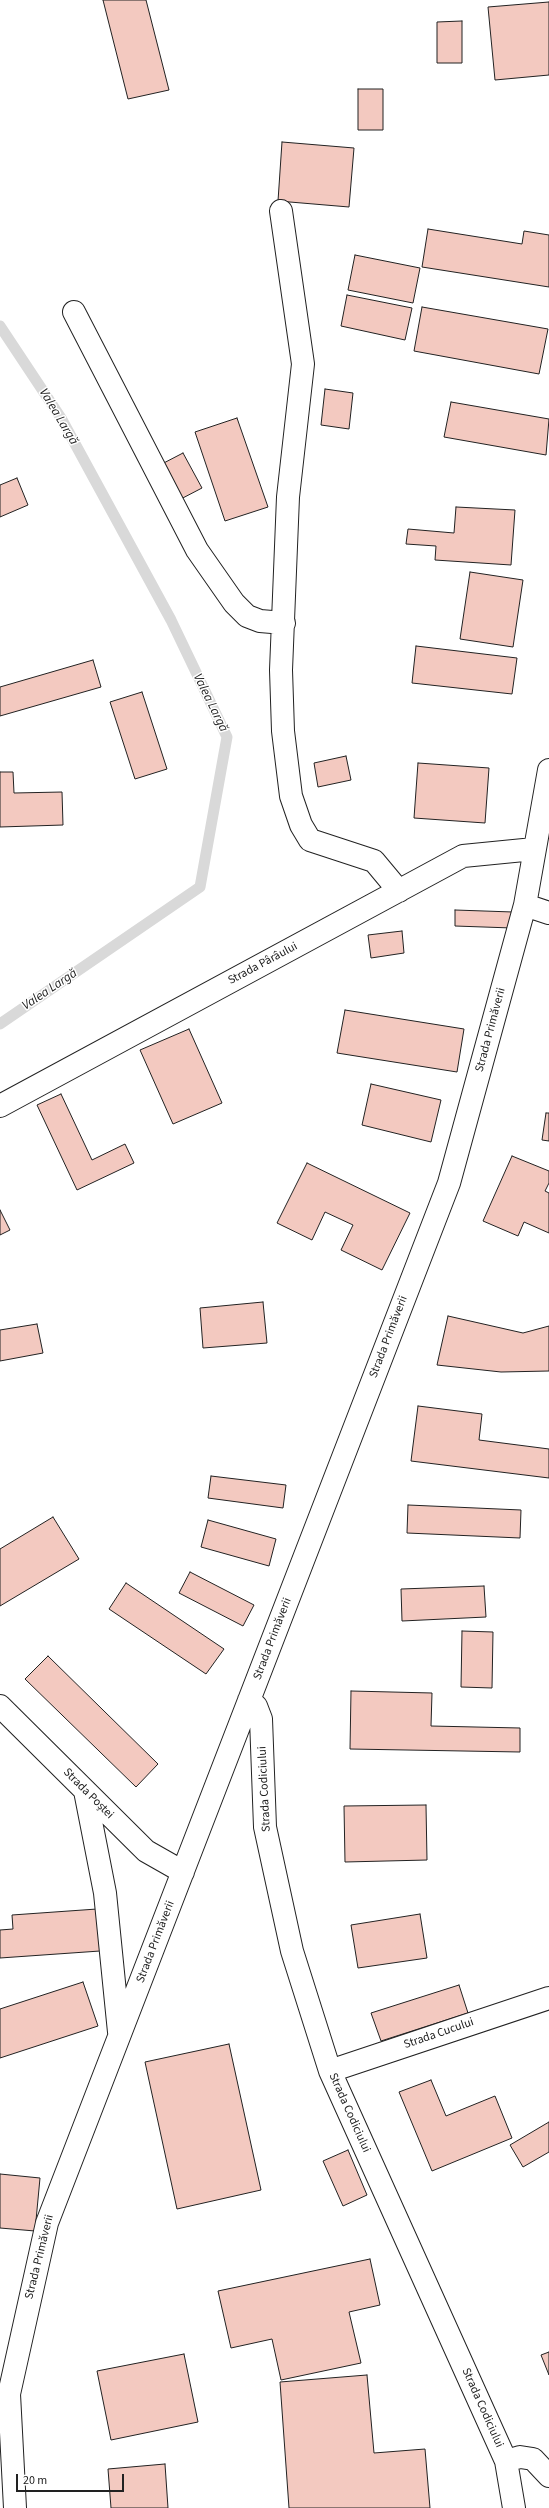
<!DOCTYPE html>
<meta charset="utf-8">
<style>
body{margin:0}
#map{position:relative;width:549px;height:2508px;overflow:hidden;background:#fff;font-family:"Source Sans 3",sans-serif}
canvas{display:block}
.scale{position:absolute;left:16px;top:2474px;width:108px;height:18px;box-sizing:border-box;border:2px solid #222;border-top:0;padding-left:5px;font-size:12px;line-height:14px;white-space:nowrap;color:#222;-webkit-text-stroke:3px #fff;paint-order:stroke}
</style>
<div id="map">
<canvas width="549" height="2508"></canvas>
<div class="scale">20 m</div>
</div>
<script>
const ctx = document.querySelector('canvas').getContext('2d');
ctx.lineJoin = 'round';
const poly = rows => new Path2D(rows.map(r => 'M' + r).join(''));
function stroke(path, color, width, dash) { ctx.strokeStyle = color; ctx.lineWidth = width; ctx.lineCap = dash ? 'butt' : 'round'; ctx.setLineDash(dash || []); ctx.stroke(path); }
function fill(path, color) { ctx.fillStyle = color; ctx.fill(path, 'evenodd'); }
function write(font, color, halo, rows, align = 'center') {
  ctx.font = font + ' "Source Sans 3",sans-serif'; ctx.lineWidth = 3; ctx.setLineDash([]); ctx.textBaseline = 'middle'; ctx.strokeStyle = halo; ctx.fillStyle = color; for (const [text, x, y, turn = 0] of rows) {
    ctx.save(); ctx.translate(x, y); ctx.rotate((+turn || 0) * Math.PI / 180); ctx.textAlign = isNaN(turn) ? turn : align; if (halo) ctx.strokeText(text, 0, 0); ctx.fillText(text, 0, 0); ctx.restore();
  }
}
const stream = poly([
 [0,326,61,418,171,620,227,737,200,887,0,1024]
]);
const building = poly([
 [103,0,146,0,169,90,128,99,103,0],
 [549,2,549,75,495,80,488,7,549,2],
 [462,21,462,63,437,63,437,22,462,21],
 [358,89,383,89,383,130,358,130,358,89],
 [282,142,354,148,349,207,278,201,282,142],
 [428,229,522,244,524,231,549,235,549,287,422,267,428,229],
 [355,255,420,268,413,303,348,290,355,255],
 [347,295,412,308,405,340,341,326,347,295],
 [422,307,548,329,539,374,414,351,422,307],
 [325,389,353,393,349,429,321,425,325,389],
 [451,402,549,419,546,455,444,437,451,402],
 [237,418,268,507,225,521,195,432,237,418],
 [183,453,202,488,177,501,158,466,183,453],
 [17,478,28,505,0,517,0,485,17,478],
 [456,507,515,510,511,565,435,560,436,546,406,544,408,529,454,533,456,507],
 [470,572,523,580,513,647,460,639,470,572],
 [416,646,517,658,512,694,412,683,416,646],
 [93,660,101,687,0,716,0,687,93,660],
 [142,692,167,769,135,779,110,702,142,692],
 [346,756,351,780,318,787,314,763,346,756],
 [418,763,489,768,485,823,414,818,418,763],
 [0,772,13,772,14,793,62,792,63,825,0,827,0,772],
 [455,910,513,912,512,928,455,926,455,910],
 [402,931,404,953,371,958,368,935,402,931],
 [345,1010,464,1029,457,1072,337,1053,345,1010],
 [189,1029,222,1103,173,1124,140,1050,189,1029],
 [371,1084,441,1100,431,1142,362,1125,371,1084],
 [61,1094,92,1160,125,1144,134,1163,77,1190,37,1105,61,1094],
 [546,1113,549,1113,549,1141,542,1140,546,1113],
 [512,1156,549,1171,549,1183,545,1191,549,1193,549,1233,524,1222,518,1236,483,1221,512,1156],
 [307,1163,410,1213,382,1270,341,1250,353,1225,325,1212,312,1240,277,1223,307,1163],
 [0,1210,10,1230,0,1235,0,1210],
 [263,1302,267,1343,203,1348,200,1308,263,1302],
 [448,1316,523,1333,549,1326,549,1371,501,1372,437,1365,448,1316],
 [37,1324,43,1353,0,1361,0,1330,37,1324],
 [418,1406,482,1414,479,1440,549,1449,549,1478,411,1461,418,1406],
 [211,1476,286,1485,283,1508,208,1498,211,1476],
 [408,1505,521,1510,520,1538,407,1533,408,1505],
 [53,1517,79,1559,0,1606,0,1549,53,1517],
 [208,1520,276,1539,269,1566,201,1547,208,1520],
 [190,1572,254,1605,243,1626,179,1593,190,1572],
 [126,1583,224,1649,206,1674,109,1609,126,1583],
 [484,1586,486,1617,402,1621,401,1589,484,1586],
 [462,1631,493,1632,492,1688,461,1687,462,1631],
 [48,1656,158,1764,136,1787,25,1679,48,1656],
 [351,1691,432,1693,431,1726,520,1728,520,1752,350,1749,351,1691],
 [426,1805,427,1860,345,1862,344,1806,426,1805],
 [97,1909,100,1951,0,1958,0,1930,13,1929,12,1915,97,1909],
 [420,1914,427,1958,358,1968,351,1925,420,1914],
 [83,1982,98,2026,0,2058,0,2009,83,1982],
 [459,1985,468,2013,381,2041,371,2013,459,1985],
 [229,2044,261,2190,177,2209,145,2062,229,2044],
 [431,2080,446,2116,495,2096,512,2138,432,2171,399,2092,431,2080],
 [549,2122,549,2152,523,2167,510,2145,549,2122],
 [348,2150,367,2195,343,2206,323,2161,348,2150],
 [0,2174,40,2178,35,2231,0,2228,0,2174],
 [370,2259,380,2305,349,2312,361,2363,281,2380,272,2339,231,2348,218,2291,370,2259],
 [549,2352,549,2375,541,2355,549,2352],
 [184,2354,198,2422,111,2440,97,2371,184,2354],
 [367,2375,374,2453,425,2449,430,2508,289,2508,280,2382,367,2375],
 [165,2464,168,2508,111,2508,108,2469,165,2464]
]);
const minor = poly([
 [281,211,303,364,288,497,281,670,283,731,291,796,301,825,310,840,374,861,399,891],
 [74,312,197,550,234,603,247,616,260,621,284,623],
 [525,905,549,913],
 [0,1106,463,856,534,849],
 [249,1700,256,1706,261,1719,265,1827,292,1951,330,2071,506,2461,514,2508],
 [0,1706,146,1851,183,1872],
 [85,1791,105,1893,119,2032],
 [330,2071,549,1998],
 [506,2461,520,2457,533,2459,549,2476],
 [15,2508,9,2394,47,2223,449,1183,525,905,549,770]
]);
const streetNames = [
 ["Strada Pârâului",263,964,-28],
 ["Strada Primăverii",491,1030,-75],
 ["Strada Primăverii",389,1337,-69],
 ["Strada Primăverii",273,1639,-69],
 ["Strada Codiciului",265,1789,-93],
 ["Strada Poștei",88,1794,45],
 ["Strada Primăverii",156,1942,-69],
 ["Strada Cucului",439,2034,-19],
 ["Strada Codiciului",349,2113,66],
 ["Strada Primăverii",40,2257,-76],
 ["Strada Codiciului",482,2408,66]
];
const waterNames = [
 ["Valea Largă",58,417,59],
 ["Valea Largă",210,703,64],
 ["Valea Largă",50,990,-34]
];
stroke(stream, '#d9d9d9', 11);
fill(building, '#f3c9c0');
stroke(building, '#222', 1);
stroke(minor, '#222', 24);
stroke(minor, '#fff', 22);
write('12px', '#222', '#fff', streetNames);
write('italic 13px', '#222', '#fff', waterNames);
</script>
